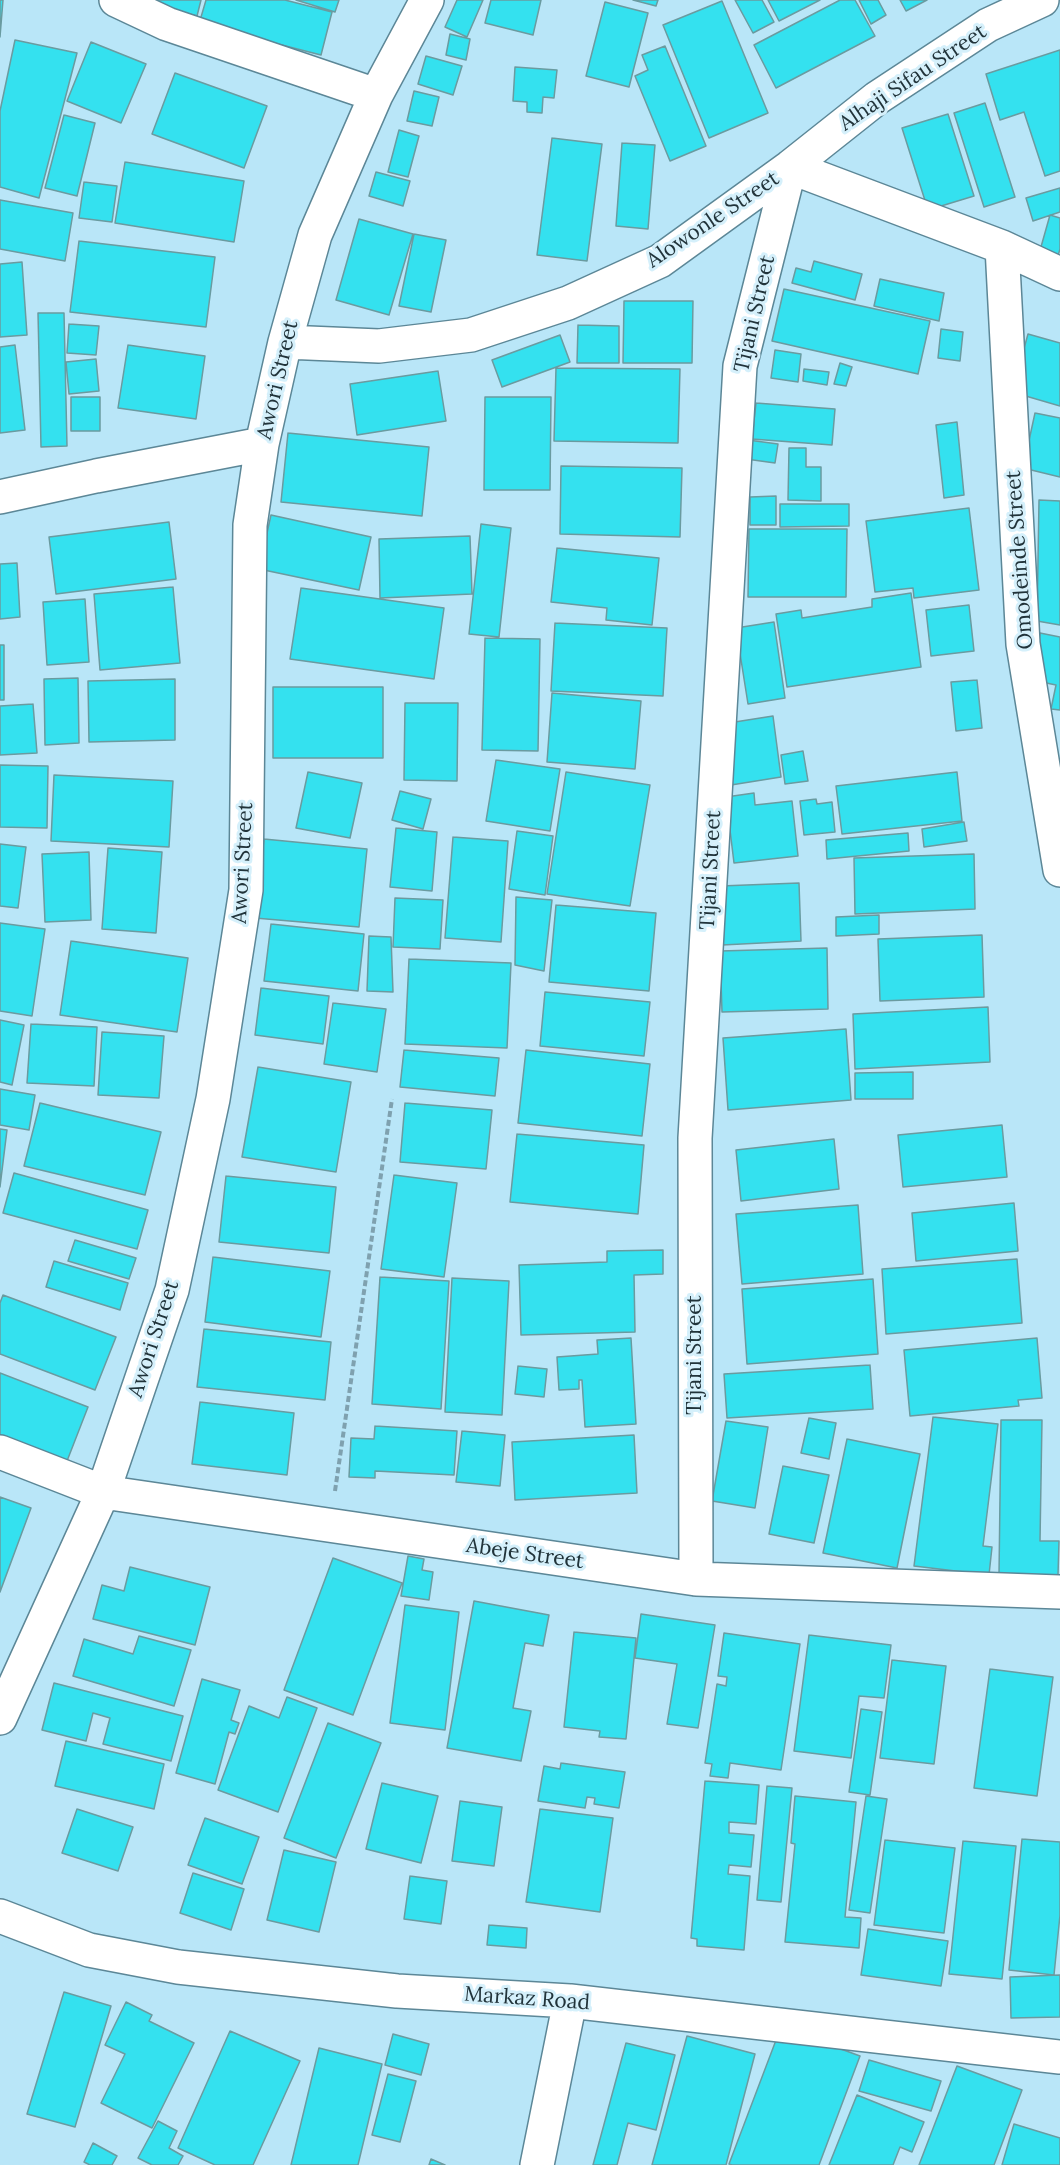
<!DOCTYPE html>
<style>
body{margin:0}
canvas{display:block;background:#b9e6f8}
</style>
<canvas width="1060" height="2165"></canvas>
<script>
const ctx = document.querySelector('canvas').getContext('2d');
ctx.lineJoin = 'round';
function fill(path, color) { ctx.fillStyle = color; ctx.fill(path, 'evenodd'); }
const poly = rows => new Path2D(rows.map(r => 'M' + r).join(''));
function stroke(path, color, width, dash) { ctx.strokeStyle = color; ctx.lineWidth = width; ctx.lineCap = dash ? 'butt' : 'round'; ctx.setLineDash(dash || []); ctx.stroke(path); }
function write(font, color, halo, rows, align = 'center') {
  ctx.font = font + ' Lora,serif'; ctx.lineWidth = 6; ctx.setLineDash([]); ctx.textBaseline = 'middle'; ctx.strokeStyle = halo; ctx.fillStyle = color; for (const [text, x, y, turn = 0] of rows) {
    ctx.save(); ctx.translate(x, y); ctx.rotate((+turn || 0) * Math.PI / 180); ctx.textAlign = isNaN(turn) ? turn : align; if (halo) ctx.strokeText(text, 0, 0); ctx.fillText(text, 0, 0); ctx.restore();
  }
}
const building = poly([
 [0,0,3,0,0,37,0,0],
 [136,0,201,0,197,16,136,0],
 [206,0,285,0,332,12,321,55,199,24,206,0],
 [296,0,339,0,335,12,296,0],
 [457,0,483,0,467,37,445,27,457,0],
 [491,0,541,0,533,35,485,23,491,0],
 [633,0,658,0,656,6,633,0],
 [735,0,762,0,774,22,753,33,735,0],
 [768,0,820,0,779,21,768,0],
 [840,0,855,0,875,36,776,88,754,45,840,0],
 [859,0,878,0,886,15,871,24,859,0],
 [900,0,927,0,906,11,900,0],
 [722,1,768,113,709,138,663,25,722,1],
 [605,2,648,13,629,87,586,76,605,2],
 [450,34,470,39,466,60,446,55,450,34],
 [15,40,77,53,39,198,0,187,0,111,15,40],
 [91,42,146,64,121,123,67,101,91,42],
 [665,46,706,146,670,161,635,76,648,70,642,55,665,46],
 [1060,50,1060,171,1045,176,1024,112,1000,120,986,74,1060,50],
 [426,56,462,66,453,95,418,84,426,56],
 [515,67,557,70,554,98,543,97,542,113,527,112,527,102,513,101,515,67],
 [175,73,267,106,244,168,152,134,175,73],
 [414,91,439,97,432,126,407,121,414,91],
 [985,103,1015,197,984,207,954,113,985,103],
 [948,114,974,196,928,210,902,128,948,114],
 [64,115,95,123,77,196,45,188,64,115],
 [399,130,419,136,408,177,388,172,399,130],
 [552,138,602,144,587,261,537,255,552,138],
 [622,143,655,145,648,229,616,226,622,143],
 [125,162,244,181,234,242,115,223,125,162],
 [376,172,410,181,403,206,369,196,376,172],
 [84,182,117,186,112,222,79,218,84,182],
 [1060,188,1060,212,1033,221,1026,198,1060,188],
 [0,200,73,213,65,261,0,249,0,200],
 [1050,215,1060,218,1060,249,1055,266,1037,261,1050,215],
 [359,219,413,234,389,315,336,300,359,219],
 [414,234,446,240,431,312,399,306,414,234],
 [79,241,215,257,206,327,70,312,79,241],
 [814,261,862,274,855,300,792,283,796,268,811,272,814,261],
 [22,262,27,335,0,337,0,264,22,262],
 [880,279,944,293,939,321,874,306,880,279],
 [784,289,930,321,918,374,772,341,784,289],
 [624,301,693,301,692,363,623,363,624,301],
 [38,313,64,313,67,446,41,447,38,313],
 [69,324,99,326,96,355,67,353,69,324],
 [578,325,619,326,619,363,577,363,578,325],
 [941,329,963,332,960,361,938,358,941,329],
 [1028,334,1060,343,1060,406,1012,392,1028,334],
 [560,335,570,362,502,387,492,360,560,335],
 [15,345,25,430,0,433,0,347,15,345],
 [128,345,205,356,196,419,118,408,128,345],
 [775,350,801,354,798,382,771,378,775,350],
 [96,359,99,391,69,394,66,362,96,359],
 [840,363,852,367,846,386,834,384,840,363],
 [556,368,680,369,678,443,554,441,556,368],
 [804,369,829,372,827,385,803,381,804,369],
 [438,371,446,421,357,435,350,384,438,371],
 [71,397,100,397,100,431,71,431,71,397],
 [485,397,551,397,550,490,484,490,485,397],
 [756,403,835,409,832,445,752,439,756,403],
 [1035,413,1060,418,1060,477,1023,468,1035,413],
 [957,422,964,495,944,498,936,425,957,422],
 [288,433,429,447,422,516,281,502,288,433],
 [748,440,778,444,775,463,746,459,748,440],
 [789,448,806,448,806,467,821,467,821,501,788,500,789,448],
 [561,466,682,468,680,537,560,534,561,466],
 [776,496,776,525,750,525,750,497,776,496],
 [1039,500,1060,501,1060,625,1037,621,1039,500],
 [780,504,849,504,849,526,780,527,780,504],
 [969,508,979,590,914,598,913,588,875,592,866,521,969,508],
 [271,515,371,537,359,590,259,569,271,515],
 [169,522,176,579,56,594,49,537,169,522],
 [481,524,511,528,499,637,469,634,481,524],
 [749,529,847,529,846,597,748,597,749,529],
 [470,536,472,594,380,598,379,539,470,536],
 [557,548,659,558,652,625,606,620,607,608,551,602,557,548],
 [17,563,20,617,0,619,0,564,17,563],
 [173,587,180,663,100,670,94,594,173,587],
 [301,588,444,608,434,679,290,659,301,588],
 [911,593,921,667,787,687,776,614,801,610,802,618,872,607,872,599,911,593],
 [85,599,89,662,47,665,43,602,85,599],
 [969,605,974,651,931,656,926,610,969,605],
 [774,622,785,698,748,704,736,628,774,622],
 [555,623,667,628,663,696,551,691,555,623],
 [1040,633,1060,637,1060,710,1051,709,1056,685,1032,680,1040,633],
 [485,638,540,639,538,751,482,750,485,638],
 [0,645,4,645,4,700,0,700,0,645],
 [78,678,79,743,45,745,44,679,78,678],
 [175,679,175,740,89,742,88,681,175,679],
 [977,680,982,728,956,731,951,682,977,680],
 [273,687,383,687,383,758,273,758,273,687],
 [552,693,641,701,635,769,547,762,552,693],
 [405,703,458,703,457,781,404,780,405,703],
 [33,704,37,753,0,755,0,706,33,704],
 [773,716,781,777,731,785,722,724,773,716],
 [803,751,808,781,785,784,781,755,803,751],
 [496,760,560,769,550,831,486,821,496,760],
 [0,765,48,766,47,828,0,827,0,765],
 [308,772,362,783,350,838,296,828,308,772],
 [566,772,650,785,630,906,547,894,566,772],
 [957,772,962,821,842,834,836,786,957,772],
 [54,775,173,781,169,847,51,841,54,775],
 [400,791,431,799,423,829,392,820,400,791],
 [754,793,755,805,792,801,798,856,734,863,726,797,754,793],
 [816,799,817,804,832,802,835,832,804,835,800,801,816,799],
 [964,822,967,841,924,847,922,829,964,822],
 [396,828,437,832,432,891,390,887,396,828],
 [517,831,553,836,545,895,509,889,517,831],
 [908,833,909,851,827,859,826,840,908,833],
 [453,837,508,841,501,942,445,938,453,837],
 [264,839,367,849,359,927,255,918,264,839],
 [0,844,26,847,18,908,0,906,0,844],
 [108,848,162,852,156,933,102,929,108,848],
 [89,852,91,920,45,922,42,854,89,852],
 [974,854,975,909,855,914,854,858,974,854],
 [799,883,801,941,722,945,720,886,799,883],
 [516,897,552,900,544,971,515,965,516,897],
 [395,898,443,900,440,949,393,947,395,898],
 [556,905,656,913,649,991,549,982,556,905],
 [879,915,879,934,836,936,836,917,879,915],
 [0,923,45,929,32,1016,0,1011,0,923],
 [271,924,364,934,358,991,264,981,271,924],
 [982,935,984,997,880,1001,878,939,982,935],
 [369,936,391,937,393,992,367,991,369,936],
 [71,941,188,958,177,1032,60,1015,71,941],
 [827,948,828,1009,722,1012,720,951,827,948],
 [409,959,511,963,507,1048,405,1044,409,959],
 [261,988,329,996,323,1044,255,1035,261,988],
 [545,992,650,1002,644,1056,540,1046,545,992],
 [333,1003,386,1009,377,1072,324,1064,333,1003],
 [988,1007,990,1062,855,1069,853,1014,988,1007],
 [0,1020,24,1025,12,1085,0,1082,0,1020],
 [31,1024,97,1027,94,1086,27,1083,31,1024],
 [846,1029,851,1100,728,1110,723,1038,846,1029],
 [102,1032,164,1036,159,1098,98,1095,102,1032],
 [404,1050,499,1058,495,1096,400,1087,404,1050],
 [526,1050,650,1064,642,1136,518,1123,526,1050],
 [258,1067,351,1082,336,1172,242,1157,258,1067],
 [913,1072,913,1099,855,1099,855,1073,913,1072],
 [0,1089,35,1095,29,1130,0,1125,0,1089],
 [40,1103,161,1132,145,1195,24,1166,40,1103],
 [405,1103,492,1110,486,1169,400,1162,405,1103],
 [1002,1125,1007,1177,903,1187,898,1135,1002,1125],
 [0,1129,7,1130,0,1187,0,1129],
 [517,1134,644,1145,638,1214,510,1202,517,1134],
 [834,1139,839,1189,741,1201,736,1150,834,1139],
 [14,1173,148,1210,137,1249,3,1213,14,1173],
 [394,1175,457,1183,444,1277,381,1269,394,1175],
 [226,1176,336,1187,329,1253,219,1242,226,1176],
 [1014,1203,1018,1251,916,1261,912,1213,1014,1203],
 [858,1205,863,1274,742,1284,736,1214,858,1205],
 [75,1240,136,1258,129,1279,68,1261,75,1240],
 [663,1250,663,1274,634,1275,635,1332,521,1335,519,1265,607,1262,607,1251,663,1250],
 [213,1257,330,1271,321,1337,205,1322,213,1257],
 [1017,1259,1022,1323,886,1334,882,1269,1017,1259],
 [54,1261,128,1283,120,1310,46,1287,54,1261],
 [380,1277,449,1281,441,1409,372,1404,380,1277],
 [452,1278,509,1281,502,1415,445,1412,452,1278],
 [873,1279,878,1354,747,1364,742,1289,873,1279],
 [3,1295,116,1337,95,1390,0,1354,0,1303,3,1295],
 [204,1329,331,1342,325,1400,197,1387,204,1329],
 [631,1338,636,1424,585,1427,582,1380,579,1380,579,1389,559,1390,557,1357,598,1354,597,1340,631,1338],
 [1037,1338,1042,1398,1018,1400,1019,1406,910,1416,904,1350,1037,1338],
 [870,1365,873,1409,727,1418,724,1374,870,1365],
 [518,1366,547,1369,544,1397,515,1394,518,1366],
 [0,1373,88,1407,67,1461,0,1435,0,1373],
 [200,1402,294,1413,287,1475,192,1464,200,1402],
 [933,1417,998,1424,983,1546,992,1547,989,1575,914,1566,933,1417],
 [809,1418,836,1423,829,1459,801,1453,809,1418],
 [1001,1420,1042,1420,1040,1541,1059,1541,1058,1575,999,1575,1001,1420],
 [726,1421,768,1427,755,1508,712,1501,726,1421],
 [375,1426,457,1431,454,1475,375,1471,375,1478,349,1477,351,1438,374,1439,375,1426],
 [462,1431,505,1435,500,1486,456,1482,462,1431],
 [634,1435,637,1493,515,1500,512,1442,634,1435],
 [847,1439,920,1454,897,1568,823,1553,847,1439],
 [783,1466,829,1475,814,1543,769,1534,783,1466],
 [0,1497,31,1508,0,1592,0,1497],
 [408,1556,424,1559,422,1570,433,1572,429,1600,401,1596,408,1556],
 [333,1558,402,1583,353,1715,284,1690,333,1558],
 [130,1567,210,1587,195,1645,93,1619,102,1585,124,1591,130,1567],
 [474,1601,549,1615,543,1646,525,1643,513,1708,531,1711,521,1761,447,1748,474,1601],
 [405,1605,459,1612,445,1730,390,1723,405,1605],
 [641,1614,715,1625,698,1728,667,1724,677,1664,635,1658,641,1614],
 [574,1632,636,1638,626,1739,599,1737,600,1731,564,1727,574,1632],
 [724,1633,800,1644,781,1770,730,1763,728,1778,710,1776,712,1764,705,1763,717,1684,726,1686,727,1677,718,1676,724,1633],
 [809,1635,891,1645,884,1698,859,1696,851,1758,794,1751,809,1635],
 [139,1636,191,1650,174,1706,73,1676,84,1639,133,1654,139,1636],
 [892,1660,946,1666,934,1764,880,1758,892,1660],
 [990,1669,1053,1677,1037,1796,974,1788,990,1669],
 [202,1679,240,1690,231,1720,239,1723,235,1734,229,1732,215,1784,176,1773,202,1679],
 [54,1683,183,1716,171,1761,103,1744,110,1718,93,1713,86,1741,42,1730,54,1683],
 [287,1697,317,1708,278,1812,218,1790,249,1706,279,1718,287,1697],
 [861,1709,882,1712,870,1795,849,1792,861,1709],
 [328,1723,381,1743,336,1858,284,1838,328,1723],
 [66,1741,164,1764,154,1809,55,1786,66,1741],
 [561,1763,625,1772,619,1808,594,1804,595,1798,587,1797,585,1808,538,1801,544,1766,560,1769,561,1763],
 [705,1781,759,1785,756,1824,729,1822,729,1833,754,1835,751,1867,729,1865,728,1874,750,1876,744,1950,697,1946,697,1939,691,1938,705,1781],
 [382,1783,438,1796,421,1863,366,1849,382,1783],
 [767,1786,792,1788,781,1902,757,1900,767,1786],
 [795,1796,856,1802,845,1917,861,1918,859,1948,785,1942,795,1844,791,1843,795,1796],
 [866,1796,887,1799,870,1913,849,1910,866,1796],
 [460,1801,502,1807,494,1866,452,1861,460,1801],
 [77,1809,133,1827,118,1871,62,1853,77,1809],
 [540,1809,613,1818,600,1912,526,1902,540,1809],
 [205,1818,259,1837,242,1884,188,1865,205,1818],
 [1022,1839,1060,1842,1060,1915,1054,1975,1009,1970,1022,1839],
 [885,1840,955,1848,944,1933,874,1925,885,1840],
 [963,1841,1016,1846,1002,1979,949,1974,963,1841],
 [284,1850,336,1862,319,1932,267,1920,284,1850],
 [193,1873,244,1889,231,1930,180,1913,193,1873],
 [410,1876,447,1881,441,1924,404,1919,410,1876],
 [489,1925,527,1928,526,1948,487,1945,489,1925],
 [868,1929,948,1941,941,1986,861,1975,868,1929],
 [1060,1975,1060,2017,1011,2018,1010,1977,1060,1975],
 [64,1992,111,2006,75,2127,27,2114,64,1992],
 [126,2002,152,2015,149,2021,194,2043,152,2128,101,2103,125,2054,105,2045,126,2002],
 [781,2027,860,2056,819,2165,732,2165,729,2164,781,2027],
 [230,2031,300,2061,253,2165,215,2165,178,2148,230,2031],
 [393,2034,429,2044,421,2075,385,2065,393,2034],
 [687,2036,755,2054,726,2165,652,2165,687,2036],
 [626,2043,675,2055,656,2130,628,2123,617,2165,593,2165,626,2043],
 [319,2048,382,2064,358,2165,291,2165,319,2048],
 [869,2060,941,2081,931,2111,859,2091,869,2060],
 [957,2066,1022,2090,994,2165,919,2165,957,2066],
 [388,2074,416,2081,400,2142,372,2135,388,2074],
 [857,2095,924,2122,912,2152,900,2147,893,2165,829,2165,857,2095],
 [158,2121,177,2131,169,2148,183,2156,178,2165,152,2165,138,2158,158,2121],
 [1014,2124,1060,2138,1060,2165,1002,2165,1014,2124],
 [93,2143,117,2156,112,2165,90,2165,84,2162,93,2143],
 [431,2159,445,2165,429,2165,431,2159]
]);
const path = poly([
 [335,1491,392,1099]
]);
const street = poly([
 [116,0,167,24,376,95],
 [790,167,1002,247,1060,274],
 [1002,247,1023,644,1060,870],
 [285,342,379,346,471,335,568,303,660,261,790,167,877,98,988,25,1042,0],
 [0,497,96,476,262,444],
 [0,1452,103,1492,696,1579,1060,1592],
 [696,1579,695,1138,740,366,790,167],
 [0,1718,103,1492,172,1290,213,1099,246,890,250,525,262,444,285,342,315,235,376,95,427,0],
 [0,1916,89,1950,178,1967,397,1991,570,2001,1060,2057],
 [537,2165,570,2001]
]);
const streetNames = [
 ["Alhaji Sifau Street",913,78,-34],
 ["Alowonle Street",713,220,-34],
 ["Tijani Street",755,314,-77],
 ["Awori Street",278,380,-77],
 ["Omodeinde Street",1020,560,-94],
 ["Awori Street",243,863,-87],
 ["Tijani Street",711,870,-87],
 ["Awori Street",154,1339,-72],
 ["Tijani Street",695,1355,-90],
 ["Abeje Street",525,1554,8],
 ["Markaz Road",527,1999,4]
];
fill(building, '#34e1ef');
stroke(building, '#6a9ba0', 1.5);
stroke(street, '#5c8797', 36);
stroke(path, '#7fa1af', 4, [6, 3]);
stroke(street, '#fff', 33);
write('21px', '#21333a', '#d5f0fb', streetNames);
</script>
